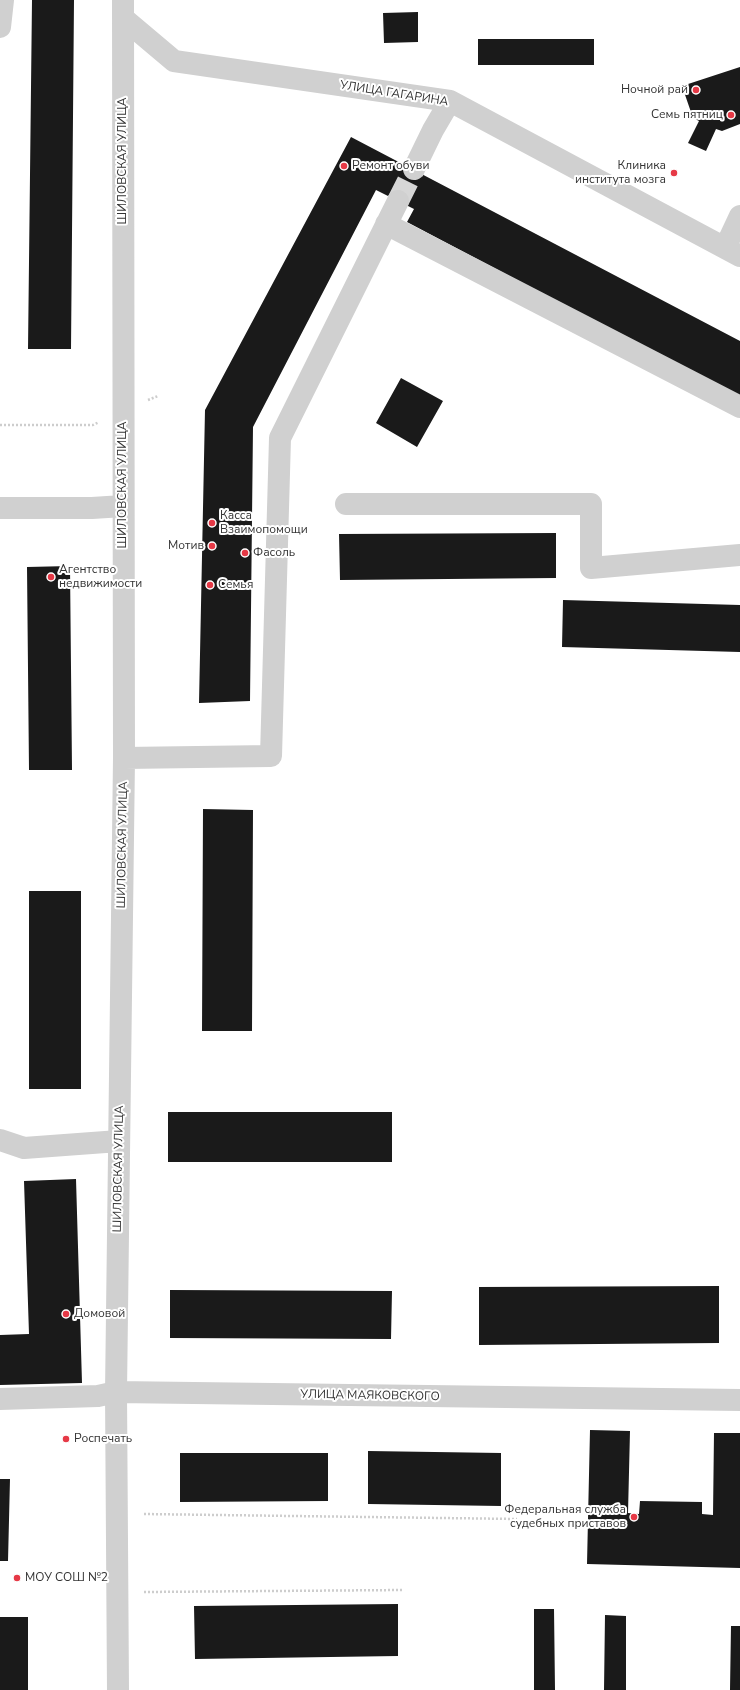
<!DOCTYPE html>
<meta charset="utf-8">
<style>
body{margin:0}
canvas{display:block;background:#fff}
</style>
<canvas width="740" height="1690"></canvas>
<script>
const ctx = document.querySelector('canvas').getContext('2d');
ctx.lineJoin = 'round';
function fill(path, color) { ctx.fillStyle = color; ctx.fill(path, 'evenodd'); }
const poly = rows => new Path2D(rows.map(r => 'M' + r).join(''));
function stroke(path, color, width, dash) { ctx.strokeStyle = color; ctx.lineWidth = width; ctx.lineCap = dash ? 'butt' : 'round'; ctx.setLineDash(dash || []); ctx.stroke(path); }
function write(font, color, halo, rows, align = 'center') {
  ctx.font = font + ' "Nunito Sans",sans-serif'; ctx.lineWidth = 4; ctx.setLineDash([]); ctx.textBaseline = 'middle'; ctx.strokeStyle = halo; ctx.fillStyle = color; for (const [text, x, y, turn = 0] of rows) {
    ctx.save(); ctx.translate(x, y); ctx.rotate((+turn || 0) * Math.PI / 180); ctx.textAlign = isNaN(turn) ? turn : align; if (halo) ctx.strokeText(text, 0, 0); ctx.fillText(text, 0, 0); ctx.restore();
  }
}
const building = poly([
 [32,0,74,0,71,349,28,349],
 [418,12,418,42,384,43,383,13],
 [478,39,594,39,594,65,478,65],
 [740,67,740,124,722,131,716,129,706,151,688,143,699,121,693,118,682,86],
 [351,137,740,341,740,398,407,222,414,209,376,190,253,427,250,701,199,703,205,410],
 [401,378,443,401,417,447,376,423],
 [556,533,556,578,340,580,339,534],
 [70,566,72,770,29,770,27,567],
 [563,600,740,605,740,652,562,647],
 [203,809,253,810,252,1031,202,1031],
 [29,891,81,891,81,1089,29,1089],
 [168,1112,392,1112,392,1162,168,1162],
 [76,1179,82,1383,0,1385,0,1335,29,1334,24,1181],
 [719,1286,719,1343,479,1345,479,1287],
 [170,1290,392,1291,391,1339,170,1338],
 [590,1430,630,1431,628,1513,639,1514,640,1501,702,1502,702,1514,713,1515,714,1433,740,1433,740,1568,587,1564],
 [368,1451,501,1453,501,1506,368,1504],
 [180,1453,328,1453,328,1501,180,1502],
 [0,1479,10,1479,8,1561,0,1561],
 [398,1604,398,1656,195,1659,194,1606],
 [534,1609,554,1609,555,1690,534,1690],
 [605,1615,626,1616,626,1690,604,1690],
 [0,1617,28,1617,28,1690,0,1690],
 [731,1626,740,1626,740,1690,730,1690]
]);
const minorTunnel = poly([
 [398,201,414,169]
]);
const path = poly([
 [148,400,158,396],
 [0,425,93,425,99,422],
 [144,1514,517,1519],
 [144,1592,404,1590]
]);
const minor = poly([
 [123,18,174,61,450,101,740,256],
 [0,27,3,0],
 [414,169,433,130,450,101],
 [386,224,740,407],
 [725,248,740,216],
 [346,504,591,504,591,568,740,555],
 [0,508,92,508,123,506],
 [124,758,271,756,280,438,398,201],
 [0,1140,24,1148,119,1141],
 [0,1399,98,1396,116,1392,740,1400],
 [118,1690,116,1392,124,758,123,0]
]);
const markers = [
 [696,90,4,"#e63946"],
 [731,115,4,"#e63946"],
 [344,166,4,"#e63946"],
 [674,173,4,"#e63946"],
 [212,523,4,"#e63946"],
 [212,546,4,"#e63946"],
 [245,553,4,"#e63946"],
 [51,577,4,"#e63946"],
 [210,585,4,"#e63946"],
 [66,1314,4,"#e63946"],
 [66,1439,4,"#e63946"],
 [634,1517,4,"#e63946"],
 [17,1578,4,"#e63946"]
];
const poiNames = [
 ["Ночной рай",688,90,"right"],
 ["Семь пятниц",723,115,"right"],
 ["Ремонт обуви",352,166],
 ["Клиника",666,166,"right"],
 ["института мозга",666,180,"right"],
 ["Касса",220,516],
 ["Взаимопомощи",220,530],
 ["Мотив",204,546,"right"],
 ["Фасоль",253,553],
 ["Агентство",59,570],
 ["недвижимости",59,584],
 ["Семья",218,585],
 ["Домовой",74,1314],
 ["Роспечать",74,1439],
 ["Федеральная служба",626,1510,"right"],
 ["судебных приставов",626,1524,"right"],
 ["МОУ СОШ №2",25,1578]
];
const streetNames = [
 ["УЛИЦА ГАГАРИНА",394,94,9],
 ["ШИЛОВСКАЯ УЛИЦА",123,161,-90],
 ["ШИЛОВСКАЯ УЛИЦА",123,485,-90],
 ["ШИЛОВСКАЯ УЛИЦА",123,845,-89],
 ["ШИЛОВСКАЯ УЛИЦА",119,1169,-89],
 ["УЛИЦА МАЯКОВСКОГО",370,1396,1]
];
fill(building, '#1a1a1a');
stroke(minorTunnel, '#d6d6d6', 22, [22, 11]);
stroke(path, '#cdcdcd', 2.5, [2, 2]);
stroke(minor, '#d0d0d0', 22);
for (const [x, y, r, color] of markers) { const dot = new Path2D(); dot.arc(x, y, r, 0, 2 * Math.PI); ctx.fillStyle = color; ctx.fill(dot); stroke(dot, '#fff', 1.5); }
write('12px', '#333', '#fff', poiNames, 'left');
write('12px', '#333', '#fff', streetNames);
</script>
